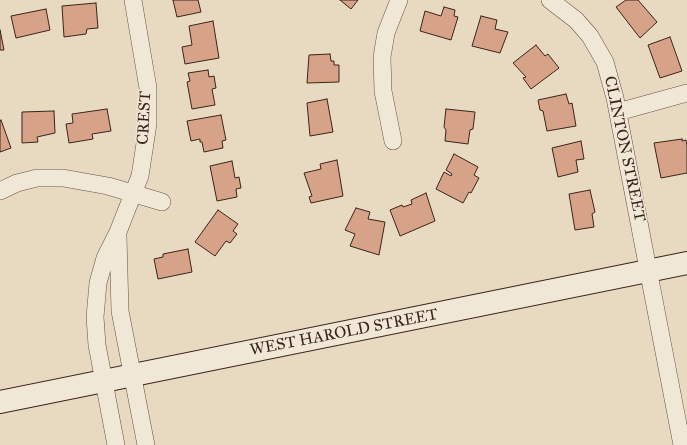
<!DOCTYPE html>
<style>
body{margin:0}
canvas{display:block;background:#e8dac1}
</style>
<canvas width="687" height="445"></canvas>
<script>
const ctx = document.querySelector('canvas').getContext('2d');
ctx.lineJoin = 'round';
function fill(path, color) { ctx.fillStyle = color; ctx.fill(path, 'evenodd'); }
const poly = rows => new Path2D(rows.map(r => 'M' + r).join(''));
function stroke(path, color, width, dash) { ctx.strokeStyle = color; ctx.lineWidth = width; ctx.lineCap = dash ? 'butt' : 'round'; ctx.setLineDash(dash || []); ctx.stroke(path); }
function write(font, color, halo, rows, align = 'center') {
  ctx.font = font + ' "IM FELL Great Primer",serif'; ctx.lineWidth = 3; ctx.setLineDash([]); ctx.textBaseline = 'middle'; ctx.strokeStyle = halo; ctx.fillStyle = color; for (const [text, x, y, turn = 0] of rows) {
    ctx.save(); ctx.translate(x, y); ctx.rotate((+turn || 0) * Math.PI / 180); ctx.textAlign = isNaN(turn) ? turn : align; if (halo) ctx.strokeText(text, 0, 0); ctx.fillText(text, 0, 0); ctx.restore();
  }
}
const building = poly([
 [173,0,198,0,201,12,177,17,173,0],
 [340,0,358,0,351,9,340,0],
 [626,0,638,0,657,22,640,38,616,7,626,0],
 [96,3,98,28,87,29,86,34,64,37,62,6,96,3],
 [444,7,455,10,454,16,458,17,451,40,420,31,425,11,441,16,444,7],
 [46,9,50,30,16,38,11,16,46,9],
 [481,16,497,20,495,29,508,32,500,53,472,46,481,16],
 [213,21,219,58,185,64,182,47,192,45,189,26,213,21],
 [0,30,4,50,0,50,0,30],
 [670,37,682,71,660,78,648,45,670,37],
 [536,45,545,56,548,54,559,68,531,89,523,78,526,77,513,63,536,45],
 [330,54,331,61,334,61,334,65,339,65,339,82,307,83,309,55,330,54],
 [208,70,209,77,214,76,216,88,212,89,215,105,192,109,187,82,190,81,188,73,208,70],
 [566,94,569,104,572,103,576,126,547,131,543,111,540,110,538,100,566,94],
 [327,99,333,132,310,136,307,103,327,99],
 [107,109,111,131,92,134,93,139,69,143,66,124,73,123,72,114,107,109],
 [446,109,475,112,473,129,470,130,468,144,445,141,446,130,444,127,446,109],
 [54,111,55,133,37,137,38,142,22,143,22,112,54,111],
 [221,115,226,140,222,141,223,148,204,152,202,142,200,142,200,139,191,141,187,121,221,115],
 [1,120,11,148,0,152,0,121,1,120],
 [682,139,682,141,686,140,687,145,687,173,661,178,654,143,682,139],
 [581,141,584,159,576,160,578,172,558,177,552,148,581,141],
 [454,154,478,167,474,175,479,178,471,193,469,192,463,203,436,189,444,172,451,176,452,174,446,170,454,154],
 [337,160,343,196,311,203,309,197,312,196,304,173,321,169,320,164,337,160],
 [232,161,235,178,239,177,241,188,236,189,237,197,217,201,210,166,232,161],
 [590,190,595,212,592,214,594,227,575,230,569,194,590,190],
 [426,193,435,221,400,236,390,210,402,205,403,207,412,204,411,200,426,193],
 [356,208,370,212,368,219,385,222,379,255,350,246,355,234,345,230,356,208],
 [218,210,238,224,233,231,237,234,230,243,226,241,215,256,195,242,218,210],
 [188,249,192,272,158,279,154,259,163,257,163,254,188,249]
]);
const street = poly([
 [550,0,576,20,590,36,605,62,615,98,682,445],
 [618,112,687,93],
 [393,141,383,91,382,57,386,33,399,0],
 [0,191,17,183,37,178,63,178,108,186,162,202],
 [118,236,120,311,146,445],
 [116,445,97,345,95,317,98,283,105,258,118,232,140,176,148,124,148,88,133,0]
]);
const secondary = poly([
 [0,402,687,263]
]);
const streetNames = [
 ["CREST",145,118,-87],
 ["CLINTON STREET",624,149,78],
 ["WEST HAROLD STREET",344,333,-11]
];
fill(building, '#d7a388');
stroke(building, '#3a241a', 1);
stroke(street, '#665244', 18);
stroke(secondary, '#3a241a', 24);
stroke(street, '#f0e7d7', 17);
stroke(secondary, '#f0e7d7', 22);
write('16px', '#3a241a', '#f0e7d7', streetNames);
</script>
